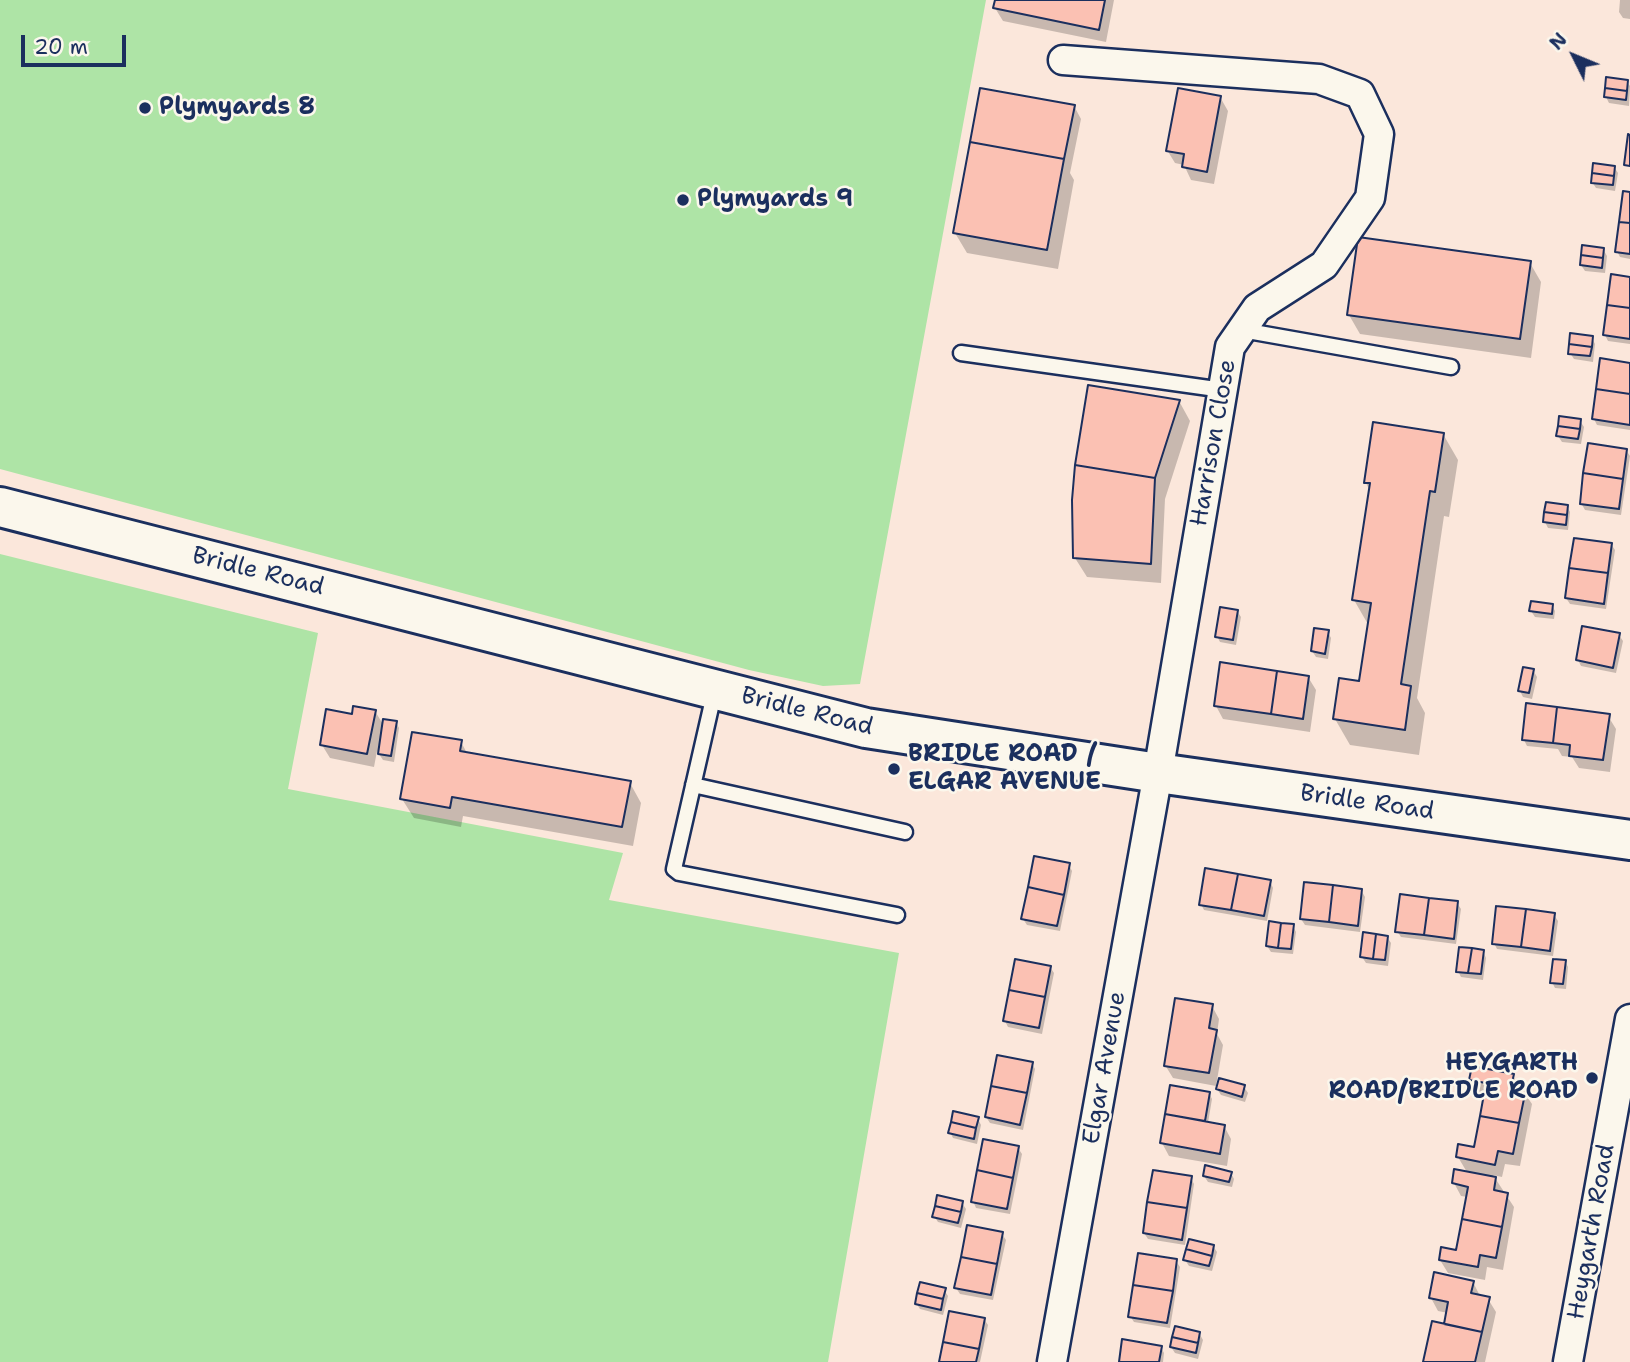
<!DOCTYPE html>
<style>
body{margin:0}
#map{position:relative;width:1630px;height:1362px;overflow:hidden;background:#fbe7db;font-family:"Shantell Sans",sans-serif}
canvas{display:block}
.north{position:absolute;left:1539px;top:21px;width:70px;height:70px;-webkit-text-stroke:5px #fbf7ec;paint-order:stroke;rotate:313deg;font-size:19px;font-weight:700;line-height:28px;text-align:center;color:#1b2f5e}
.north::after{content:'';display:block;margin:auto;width:24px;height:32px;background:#1b2f5e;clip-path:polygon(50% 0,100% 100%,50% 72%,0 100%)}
.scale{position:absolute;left:21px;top:35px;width:105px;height:32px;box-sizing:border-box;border:4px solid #1b2f5e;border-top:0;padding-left:9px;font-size:21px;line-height:24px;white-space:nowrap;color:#1b2f5e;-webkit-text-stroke:5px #fbf7ec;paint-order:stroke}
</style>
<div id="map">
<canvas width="1630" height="1362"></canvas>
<div class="north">N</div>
<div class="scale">20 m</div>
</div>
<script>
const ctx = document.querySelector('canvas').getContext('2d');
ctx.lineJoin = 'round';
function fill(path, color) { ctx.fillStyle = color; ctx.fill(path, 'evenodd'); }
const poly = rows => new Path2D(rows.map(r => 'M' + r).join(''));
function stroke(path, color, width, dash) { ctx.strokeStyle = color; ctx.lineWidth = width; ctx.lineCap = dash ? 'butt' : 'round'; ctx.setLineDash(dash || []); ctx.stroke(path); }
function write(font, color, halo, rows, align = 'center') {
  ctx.font = font + ' "Shantell Sans",sans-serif'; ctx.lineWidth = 5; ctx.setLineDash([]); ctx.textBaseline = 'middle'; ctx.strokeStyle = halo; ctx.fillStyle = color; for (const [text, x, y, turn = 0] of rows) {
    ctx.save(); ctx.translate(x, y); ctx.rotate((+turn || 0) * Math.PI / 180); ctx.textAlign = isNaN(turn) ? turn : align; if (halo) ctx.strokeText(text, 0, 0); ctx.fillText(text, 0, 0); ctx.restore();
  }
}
const green = poly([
 [0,0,986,0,860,684,823,686,749,670,0,469],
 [0,554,318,633,288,789,623,853,609,900,899,953,828,1362,0,1362]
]);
const shadow = poly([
 [997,0,1114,0,1106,42,1003,21,995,8],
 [1620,0,1630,0,1630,19,1623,18,1619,12],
 [1627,82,1630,86,1629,106,1609,103,1606,97],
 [1220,97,1228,111,1214,184,1191,180,1184,165,1175,163,1167,150],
 [1074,106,1081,119,1070,173,1074,180,1058,269,967,253,955,233],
 [1614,167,1618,173,1615,191,1596,188,1592,182],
 [1630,193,1630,259,1620,257,1617,251],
 [1603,249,1607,256,1605,273,1585,271,1581,265],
 [1530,263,1541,282,1531,358,1360,334,1349,315],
 [1630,279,1630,344,1608,341,1605,335],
 [1592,338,1595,344,1593,362,1574,359,1570,353],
 [1630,364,1630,430,1597,425,1594,419],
 [1179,401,1190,421,1165,499,1161,583,1087,577,1075,558],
 [1580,421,1584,427,1581,444,1562,442,1558,436],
 [1443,434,1458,460,1449,517,1444,516,1417,698,1425,713,1419,755,1350,745,1335,719,1360,683,1369,626,1354,600,1370,491,1366,483],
 [1626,450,1630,456,1621,515,1585,510,1581,503],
 [1567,506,1570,512,1568,530,1548,528,1545,522],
 [1611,544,1615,550,1606,609,1570,604,1566,598],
 [1552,605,1555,611,1554,619,1535,617,1531,611],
 [1237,611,1241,617,1236,645,1220,642,1217,636],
 [1328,632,1331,638,1328,659,1316,657,1312,651],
 [1619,635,1623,641,1616,673,1581,666,1578,660],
 [1533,670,1537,677,1532,699,1523,697,1520,691],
 [1308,677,1316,690,1310,732,1223,719,1216,706],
 [375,711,384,726,396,722,399,728,394,762,383,760,377,751,374,767,330,758,322,745,353,716],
 [1608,716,1616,729,1610,772,1579,768,1572,757,1562,756,1558,749,1527,746,1524,740],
 [461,742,468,755,630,783,641,803,633,846,463,816,461,827,414,818,402,799],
 [1069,865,1072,871,1060,931,1027,925,1023,919],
 [1270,881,1273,888,1267,921,1204,910,1201,904],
 [1361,890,1365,897,1360,932,1305,925,1301,919],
 [1457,903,1461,909,1456,944,1401,937,1397,931],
 [1554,915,1558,921,1553,956,1497,949,1494,943],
 [1293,926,1296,932,1293,954,1271,952,1267,946],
 [1387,937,1391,943,1388,966,1366,963,1362,957],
 [1483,951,1486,958,1483,980,1461,977,1458,971],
 [1565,961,1568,967,1566,989,1555,988,1552,982],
 [1050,967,1054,973,1042,1034,1008,1027,1005,1021],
 [1212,1006,1219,1019,1217,1034,1223,1045,1216,1086,1173,1078,1165,1065],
 [1032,1063,1035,1069,1023,1130,990,1123,986,1117],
 [1513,1076,1532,1104,1520,1166,1505,1164,1502,1177,1493,1175,1514,1207,1503,1270,1487,1267,1485,1280,1448,1273,1440,1260,1457,1252,1468,1197,1461,1196,1454,1183,1468,1174,1458,1157,1475,1149,1486,1094,1479,1093,1471,1080],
 [1172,1087,1209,1093,1212,1099,1208,1123,1224,1126,1231,1139,1227,1166,1169,1156,1162,1143],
 [1244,1087,1248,1093,1245,1102,1221,1095,1217,1089],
 [978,1119,981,1125,977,1144,953,1138,950,1132],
 [1018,1148,1022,1154,1010,1214,976,1208,973,1201],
 [1231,1173,1234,1179,1232,1187,1208,1182,1204,1176],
 [1191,1178,1194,1184,1185,1245,1148,1239,1144,1233],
 [962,1203,966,1209,961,1228,938,1222,934,1216],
 [1002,1234,1006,1240,993,1300,960,1294,956,1288],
 [1213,1246,1217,1252,1212,1271,1189,1266,1185,1260],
 [1176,1261,1180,1267,1170,1328,1134,1322,1130,1316],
 [1473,1282,1480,1296,1488,1299,1496,1312,1485,1362,1425,1362,1445,1326,1448,1313,1438,1311,1431,1298],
 [944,1290,948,1296,943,1315,920,1309,916,1303],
 [984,1319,988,1325,980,1362,941,1362],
 [1199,1333,1203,1340,1198,1359,1175,1353,1171,1347],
 [1161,1347,1164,1353,1163,1362,1121,1362]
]);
const building = poly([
 [995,0,1105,0,1099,30,993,8,995,0],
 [1606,77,1628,80,1627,91,1605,88,1606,77],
 [980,88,1075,105,1064,159,970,142,980,88],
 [1178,88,1221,96,1207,172,1182,167,1184,154,1166,151,1178,88],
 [1605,88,1627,91,1626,100,1604,97,1605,88],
 [1628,134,1630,135,1630,166,1624,165,1628,134],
 [970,142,1064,159,1047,250,953,233,970,142],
 [1593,163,1615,166,1614,176,1592,173,1593,163],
 [1592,173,1614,176,1613,185,1591,183,1592,173],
 [1623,191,1630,192,1630,223,1619,222,1623,191],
 [1619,222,1630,223,1630,254,1615,252,1619,222],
 [1358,237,1531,261,1520,339,1347,315,1358,237],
 [1582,245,1604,248,1603,258,1581,255,1582,245],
 [1581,255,1603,258,1602,268,1580,265,1581,255],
 [1611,274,1630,277,1630,308,1607,305,1611,274],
 [1607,305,1630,308,1630,339,1603,335,1607,305],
 [1570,333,1593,336,1592,347,1569,344,1570,333],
 [1569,344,1592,347,1590,356,1568,354,1569,344],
 [1600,358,1630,363,1630,394,1596,389,1600,358],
 [1088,385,1180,400,1155,478,1075,465,1088,385],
 [1596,389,1630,394,1630,425,1592,419,1596,389],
 [1559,416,1581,419,1580,429,1558,426,1559,416],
 [1373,422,1444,433,1435,492,1430,491,1401,684,1411,686,1405,730,1333,719,1339,678,1359,681,1371,603,1352,600,1370,483,1364,483,1373,422],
 [1558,426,1580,429,1578,439,1556,436,1558,426],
 [1588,443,1627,449,1623,479,1583,473,1588,443],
 [1075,465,1155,478,1151,564,1073,558,1072,500,1075,465],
 [1583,473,1623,479,1619,509,1580,504,1583,473],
 [1546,502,1568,505,1567,515,1544,512,1546,502],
 [1544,512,1567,515,1566,525,1543,522,1544,512],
 [1574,538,1612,543,1608,573,1569,568,1574,538],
 [1569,568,1608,573,1604,604,1565,598,1569,568],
 [1531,601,1553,604,1552,614,1529,611,1531,601],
 [1220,607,1238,610,1233,640,1215,637,1220,607],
 [1582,626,1620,633,1613,668,1576,660,1582,626],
 [1314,628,1329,630,1325,654,1311,651,1314,628],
 [1220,662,1277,671,1271,714,1214,706,1220,662],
 [1523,667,1534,669,1529,693,1518,691,1523,667],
 [1277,671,1309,676,1303,719,1271,714,1277,671],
 [1526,703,1557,707,1553,743,1522,740,1526,703],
 [353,706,376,710,367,754,320,745,326,709,352,714,353,706],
 [1557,707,1610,714,1603,760,1569,756,1570,745,1553,743,1557,707],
 [383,719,397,721,391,756,378,754,383,719],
 [412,732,462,740,460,751,631,781,622,827,452,797,450,808,400,799,412,732],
 [1034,856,1070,863,1064,895,1028,887,1034,856],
 [1205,868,1238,874,1231,910,1199,905,1205,868],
 [1238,874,1271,880,1264,916,1231,910,1238,874],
 [1304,882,1333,885,1329,922,1300,919,1304,882],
 [1333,885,1362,889,1358,926,1329,922,1333,885],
 [1028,887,1064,895,1057,926,1021,919,1028,887],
 [1400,894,1429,898,1424,935,1395,932,1400,894],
 [1429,898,1458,901,1454,939,1424,935,1429,898],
 [1496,906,1526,909,1521,947,1492,944,1496,906],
 [1526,909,1555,913,1550,951,1521,947,1526,909],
 [1269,921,1281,923,1278,948,1266,946,1269,921],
 [1281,923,1294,924,1291,949,1278,948,1281,923],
 [1363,932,1376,934,1373,959,1360,957,1363,932],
 [1376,934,1388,936,1385,960,1373,959,1376,934],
 [1459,947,1472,948,1468,973,1456,972,1459,947],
 [1472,948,1484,950,1481,974,1468,973,1472,948],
 [1015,959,1051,966,1045,997,1009,990,1015,959],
 [1553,959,1566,960,1563,984,1550,983,1553,959],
 [1009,990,1045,997,1039,1028,1003,1021,1009,990],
 [1175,998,1213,1004,1209,1028,1217,1030,1209,1073,1164,1066,1175,998],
 [997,1055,1033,1062,1027,1093,991,1086,997,1055],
 [1472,1066,1514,1074,1511,1087,1526,1089,1519,1123,1480,1116,1486,1083,1469,1080,1472,1066],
 [1219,1078,1245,1085,1242,1097,1216,1089,1219,1078],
 [1170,1085,1210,1092,1205,1121,1165,1114,1170,1085],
 [991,1086,1027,1093,1020,1125,985,1117,991,1086],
 [953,1111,979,1117,976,1128,951,1122,953,1111],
 [1165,1114,1225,1125,1220,1154,1160,1143,1165,1114],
 [1480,1116,1519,1123,1513,1154,1498,1151,1495,1165,1456,1157,1458,1144,1474,1147,1480,1116],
 [951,1122,976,1128,974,1139,948,1133,951,1122],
 [983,1139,1019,1146,1013,1178,977,1170,983,1139],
 [1205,1165,1232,1172,1229,1182,1203,1176,1205,1165],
 [1454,1169,1496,1177,1494,1190,1508,1193,1502,1227,1462,1219,1468,1187,1452,1183,1454,1169],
 [977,1170,1013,1178,1007,1209,971,1202,977,1170],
 [1153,1170,1192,1176,1187,1208,1147,1202,1153,1170],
 [937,1195,963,1201,961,1212,935,1206,937,1195],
 [1147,1202,1187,1208,1182,1240,1143,1233,1147,1202],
 [935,1206,961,1212,958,1223,932,1217,935,1206],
 [1462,1219,1502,1227,1496,1258,1480,1255,1478,1267,1439,1260,1441,1247,1456,1250,1462,1219],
 [967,1225,1003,1232,997,1264,961,1257,967,1225],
 [1189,1239,1214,1245,1212,1256,1186,1249,1189,1239],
 [1186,1249,1212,1256,1209,1266,1183,1260,1186,1249],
 [1138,1253,1177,1259,1173,1291,1133,1285,1138,1253],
 [961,1257,997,1264,991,1295,954,1288,961,1257],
 [1434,1272,1474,1281,1471,1293,1490,1297,1482,1332,1444,1324,1448,1302,1429,1298,1434,1272],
 [920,1282,946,1288,943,1299,917,1293,920,1282],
 [1133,1285,1173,1291,1167,1323,1128,1317,1133,1285],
 [917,1293,943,1299,941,1310,915,1304,917,1293],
 [949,1311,985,1318,979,1349,943,1342,949,1311],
 [1432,1321,1482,1332,1475,1362,1423,1362,1432,1321],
 [1175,1326,1200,1332,1198,1343,1172,1337,1175,1326],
 [1172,1337,1198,1343,1196,1353,1170,1347,1172,1337],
 [1122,1339,1162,1346,1159,1362,1119,1362,1122,1339],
 [943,1342,979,1349,976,1362,939,1362,943,1342]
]);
const lane = poly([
 [1242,330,1451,367],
 [961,353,1223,390],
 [715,690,674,869,679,873,897,915],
 [693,785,905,832]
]);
const street = poly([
 [1052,1362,1158,773,1230,347,1257,308,1324,265,1370,198,1379,134,1360,94,1319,79,1063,60],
 [1568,1362,1630,1019]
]);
const secondary = poly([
 [0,507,866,728,1158,773,1630,840]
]);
const markers = [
 [145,108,7,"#1b2f5e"],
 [683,200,7,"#1b2f5e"],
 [894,769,7,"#1b2f5e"],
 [1592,1078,7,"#1b2f5e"]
];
const poiNames = [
 ["Plymyards 8",159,108],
 ["Plymyards 9",697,200],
 ["BRIDLE ROAD /",908,755],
 ["ELGAR AVENUE",908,783],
 ["HEYGARTH",1578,1064,"right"],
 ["ROAD/BRIDLE ROAD",1578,1092,"right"]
];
const streetNames = [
 ["Harrison Close",1214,443,-80],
 ["Bridle Road",258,572,14],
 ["Bridle Road",807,712,14],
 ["Bridle Road",1367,803,8],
 ["Elgar Avenue",1105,1068,-80],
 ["Heygarth Road",1592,1232,-80]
];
fill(green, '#aee4a6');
fill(shadow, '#0003');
fill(building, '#fbc1b3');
stroke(building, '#1b2f5e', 2);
stroke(lane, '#1b2f5e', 19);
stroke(street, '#1b2f5e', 33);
stroke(secondary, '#1b2f5e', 44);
stroke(lane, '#fbf7ec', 14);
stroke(street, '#fbf7ec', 28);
stroke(secondary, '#fbf7ec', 38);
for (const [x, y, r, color] of markers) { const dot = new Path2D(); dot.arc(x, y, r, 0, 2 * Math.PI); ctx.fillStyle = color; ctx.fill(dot); stroke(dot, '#fbf7ec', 2.5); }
write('bold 24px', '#1b2f5e', '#fbf7ec', poiNames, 'left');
write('24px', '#1b2f5e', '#fbf7ec', streetNames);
</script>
